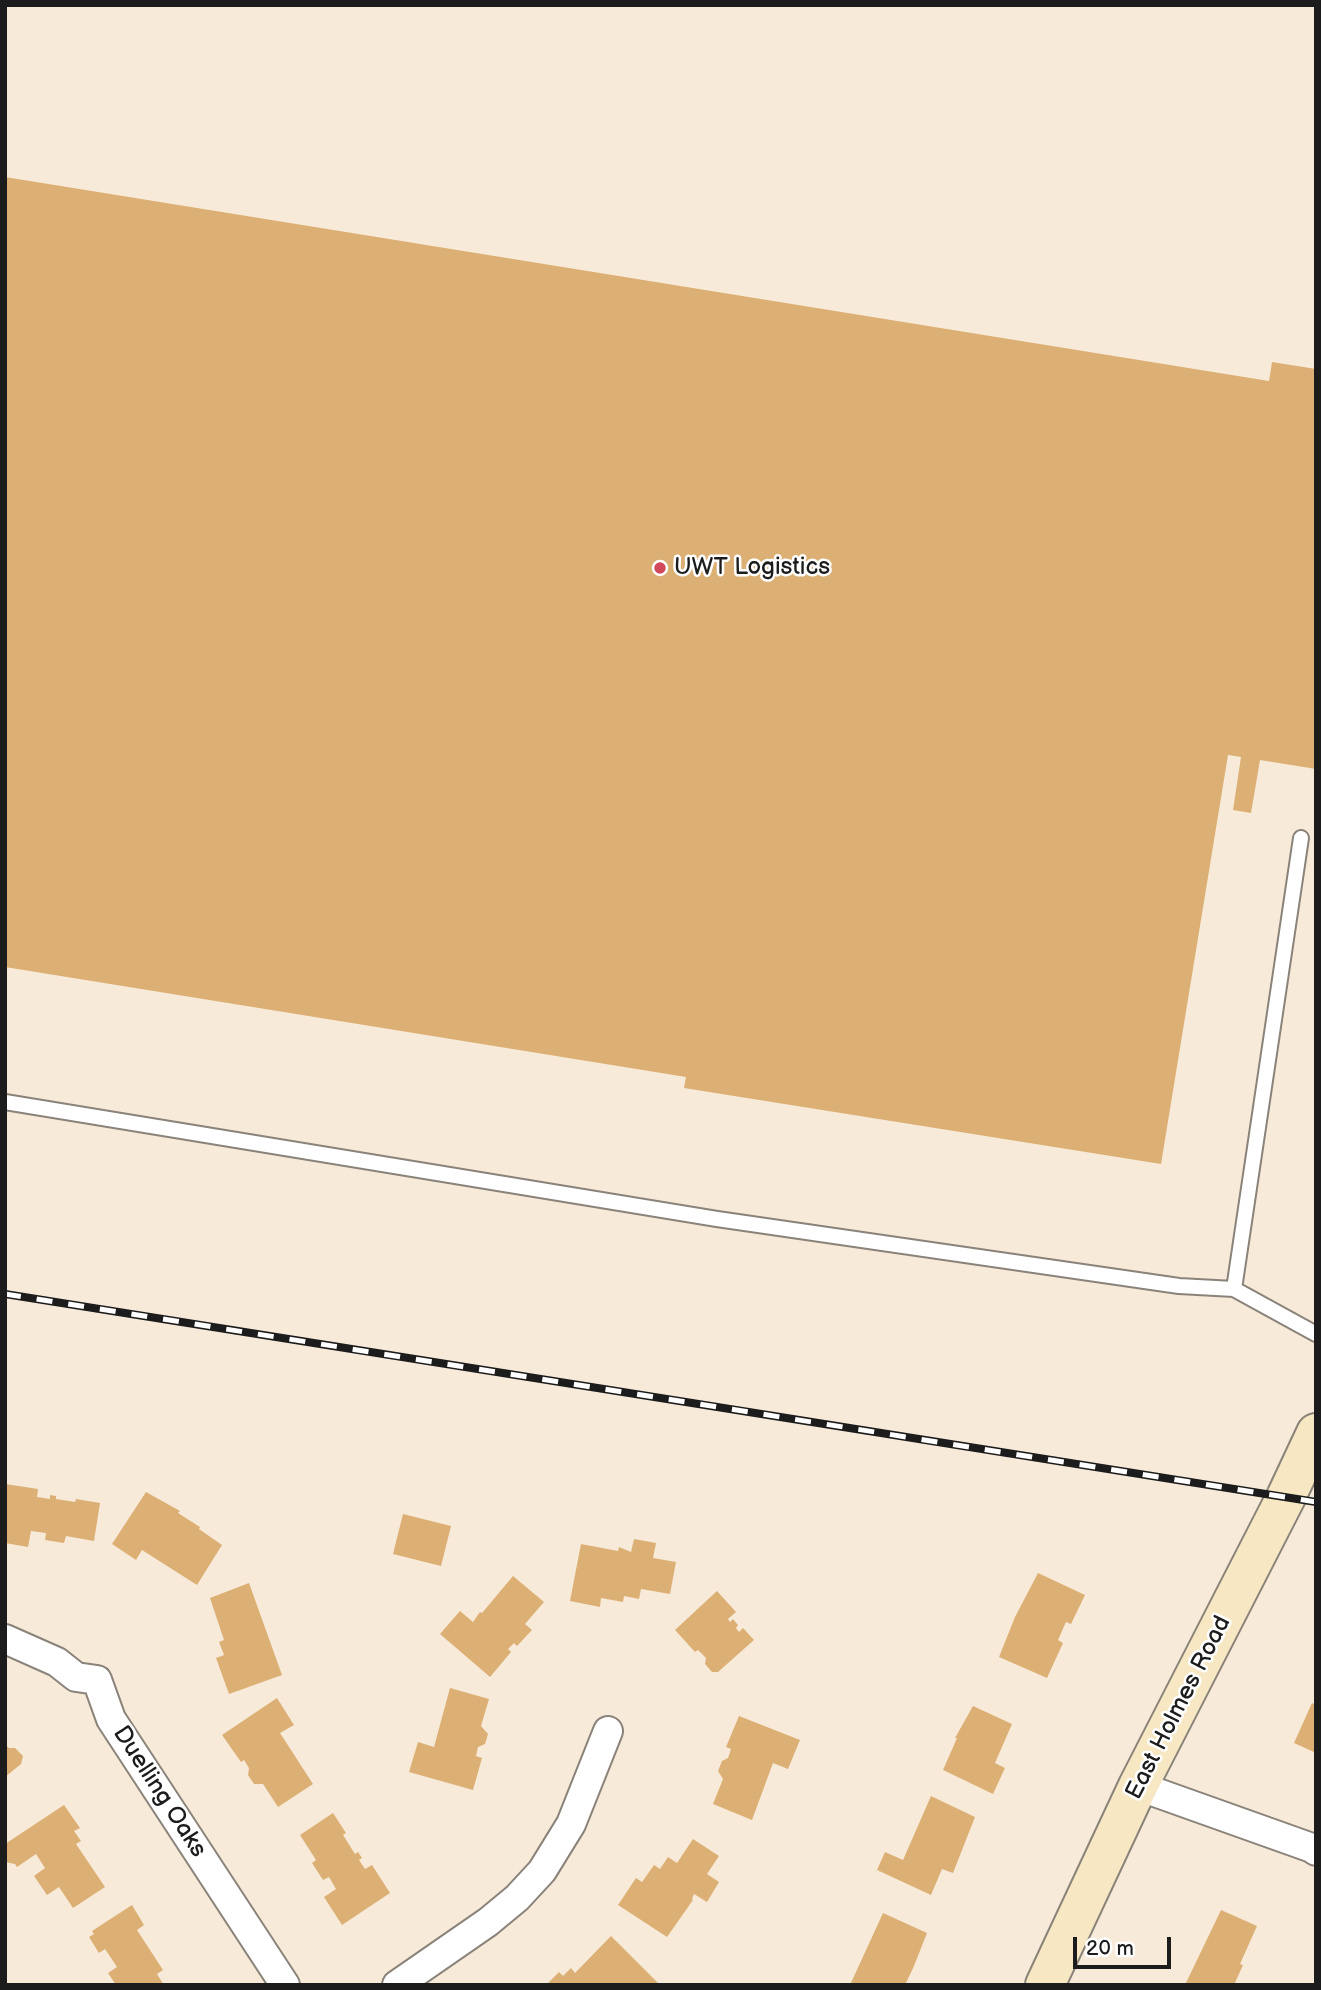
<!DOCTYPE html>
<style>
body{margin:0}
#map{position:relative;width:1321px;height:1990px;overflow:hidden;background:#f8ead9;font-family:"Balsamiq Sans",sans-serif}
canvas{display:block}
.frame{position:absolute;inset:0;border:7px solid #1c1c1c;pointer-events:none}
.scale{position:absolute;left:1073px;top:1937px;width:98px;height:32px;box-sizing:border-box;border:4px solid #1c1c1c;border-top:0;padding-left:9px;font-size:21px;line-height:24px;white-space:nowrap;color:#1c1c1c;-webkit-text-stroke:5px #fff;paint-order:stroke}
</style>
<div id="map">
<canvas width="1321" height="1990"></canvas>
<div class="frame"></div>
<div class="scale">20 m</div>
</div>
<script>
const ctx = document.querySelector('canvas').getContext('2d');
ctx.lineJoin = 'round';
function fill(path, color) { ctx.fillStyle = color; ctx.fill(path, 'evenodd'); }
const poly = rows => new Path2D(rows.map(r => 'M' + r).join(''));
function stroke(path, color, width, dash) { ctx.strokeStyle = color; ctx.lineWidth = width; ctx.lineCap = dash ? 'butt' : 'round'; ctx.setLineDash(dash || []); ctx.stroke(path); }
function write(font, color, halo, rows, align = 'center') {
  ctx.font = font + ' "Balsamiq Sans",sans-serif'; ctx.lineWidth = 5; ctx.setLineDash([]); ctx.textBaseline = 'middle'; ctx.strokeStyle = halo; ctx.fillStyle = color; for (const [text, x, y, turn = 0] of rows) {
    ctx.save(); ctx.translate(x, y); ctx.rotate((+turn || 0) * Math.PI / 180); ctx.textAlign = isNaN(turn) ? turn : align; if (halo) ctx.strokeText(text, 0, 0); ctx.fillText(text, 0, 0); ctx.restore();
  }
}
const building = poly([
 [5,177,1269,381,1272,362,1316,369,1316,769,1260,760,1251,813,1233,810,1241,757,1228,755,1161,1164,684,1088,686,1077,5,967],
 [5,1484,38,1489,37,1497,50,1499,50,1495,56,1496,56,1499,75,1502,76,1499,100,1503,94,1541,66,1536,64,1543,45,1540,46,1533,31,1531,28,1547,5,1543],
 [146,1492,180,1511,178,1513,200,1527,199,1529,222,1545,197,1585,142,1550,136,1560,112,1544],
 [403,1514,451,1526,441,1566,393,1554],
 [634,1539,656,1543,653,1558,676,1562,670,1594,641,1589,639,1599,624,1596,623,1602,601,1598,600,1607,570,1601,581,1544,618,1551,619,1547,631,1552],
 [1038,1573,1085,1595,1071,1624,1066,1622,1058,1640,1063,1643,1047,1678,999,1657,1015,1617],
 [513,1576,544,1602,525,1624,532,1630,517,1646,514,1643,508,1649,511,1652,490,1677,440,1634,460,1611,473,1622,480,1612,482,1613],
 [249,1583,282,1675,229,1694,216,1658,224,1655,219,1642,224,1640,210,1598],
 [717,1591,736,1612,728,1619,730,1622,733,1619,738,1625,736,1628,739,1632,743,1628,754,1640,718,1672,712,1672,705,1664,706,1658,698,1650,695,1652,675,1630],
 [450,1688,489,1699,481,1726,488,1734,485,1744,478,1747,476,1756,482,1758,473,1790,409,1772,418,1742,434,1747],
 [277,1698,294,1725,280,1733,313,1784,278,1807,263,1784,254,1784,248,1775,249,1768,244,1760,241,1762,222,1735],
 [1312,1703,1316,1705,1316,1753,1294,1743],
 [973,1706,1012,1724,995,1763,1005,1768,993,1794,943,1770,957,1738,955,1738],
 [739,1716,800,1740,788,1769,773,1763,752,1820,713,1804,723,1779,718,1771,722,1761,728,1758,731,1749,726,1747],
 [5,1745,9,1748,15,1748,23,1756,21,1764,5,1777],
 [931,1796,975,1817,953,1873,942,1869,931,1895,877,1870,885,1852,903,1860],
 [64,1805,80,1828,74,1831,81,1841,76,1844,105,1887,73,1908,59,1887,47,1895,34,1876,45,1868,36,1854,17,1867,15,1864,5,1862,5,1844],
 [333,1813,346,1833,343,1835,355,1854,358,1852,362,1858,359,1860,365,1869,372,1865,390,1893,342,1925,324,1897,336,1889,329,1877,323,1880,312,1863,316,1860,300,1835],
 [693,1839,719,1856,707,1874,719,1882,707,1902,694,1894,692,1899,693,1900,667,1937,618,1905,636,1878,642,1882,654,1865,660,1869,668,1857,677,1863],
 [132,1905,144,1925,137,1930,163,1970,157,1974,164,1985,116,1985,108,1973,117,1967,105,1949,99,1953,89,1937,94,1934,92,1931],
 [1221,1910,1257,1926,1240,1964,1243,1965,1234,1985,1185,1985],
 [883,1913,927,1933,914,1966,905,1985,850,1985],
 [611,1936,660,1985,546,1985,559,1972,563,1976,571,1968,575,1973]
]);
const service = poly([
 [1301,838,1234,1289,1316,1334],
 [5,1102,717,1219,1179,1286,1234,1289]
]);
const minor = poly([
 [5,1639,57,1662,76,1677,97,1680,111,1719,285,1985],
 [1138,1786,1312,1848,1316,1851],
 [397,1985,488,1922,517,1898,542,1871,571,1824,608,1731]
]);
const secondary = poly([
 [1045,1985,1138,1786,1286,1497,1316,1433]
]);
const rail = poly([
 [5,1294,1316,1502]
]);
const markers = [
 [660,568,7,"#d1495b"]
];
const poiNames = [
 ["UWT Logistics",674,568]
];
const streetNames = [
 ["East Holmes Road",1179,1708,-63],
 ["Duelling Oaks",159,1792,57]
];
fill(building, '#dcb074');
stroke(service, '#8a837a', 18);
stroke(minor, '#8a837a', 32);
stroke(secondary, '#8a837a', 42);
stroke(service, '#fff', 14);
stroke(minor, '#fff', 28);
stroke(secondary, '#f7e8c3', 38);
stroke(rail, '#1c1c1c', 8);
stroke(rail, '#fff', 5, [16]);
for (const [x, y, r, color] of markers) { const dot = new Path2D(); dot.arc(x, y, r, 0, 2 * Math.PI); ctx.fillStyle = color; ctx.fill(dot); stroke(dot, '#fff', 2.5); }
write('24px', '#1c1c1c', '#fff', poiNames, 'left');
write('24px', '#1c1c1c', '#fff', streetNames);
</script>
